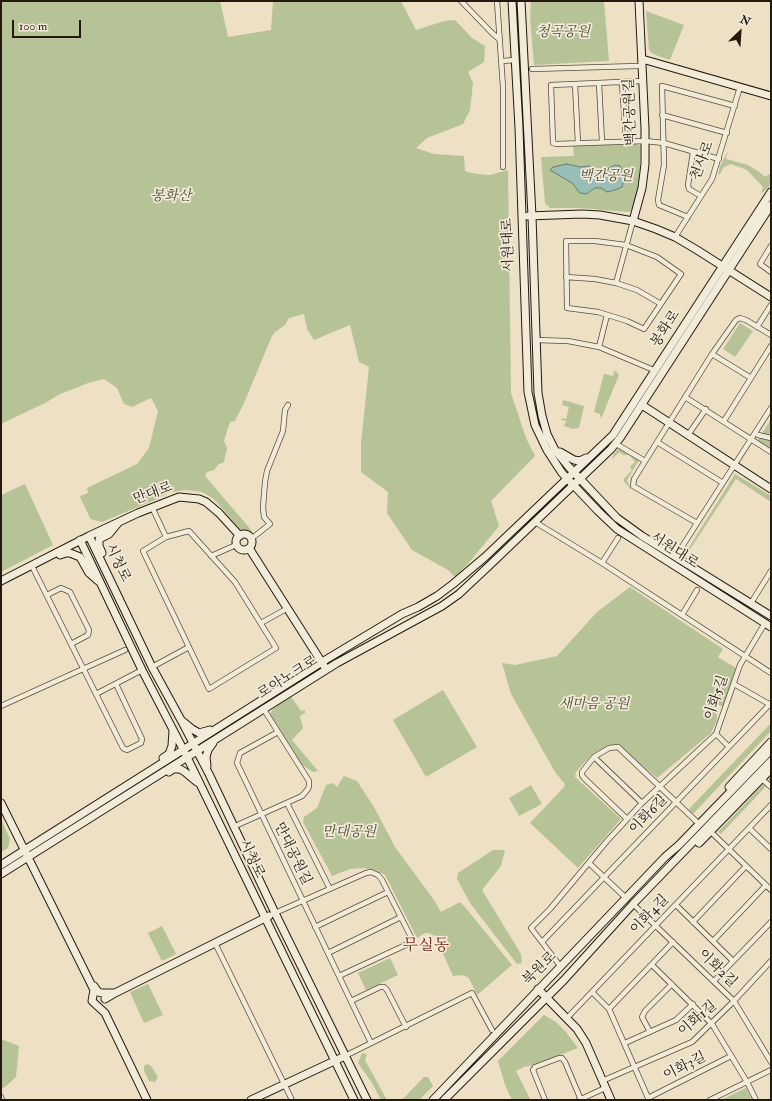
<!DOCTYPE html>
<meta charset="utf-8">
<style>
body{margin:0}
#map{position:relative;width:772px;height:1101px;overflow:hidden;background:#ede0c4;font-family:"IM FELL Double Pica",serif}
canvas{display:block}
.frame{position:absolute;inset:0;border:2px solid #25190f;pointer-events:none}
.north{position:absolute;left:720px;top:12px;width:40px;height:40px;-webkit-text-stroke:3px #f3ebd9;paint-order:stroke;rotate:25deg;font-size:11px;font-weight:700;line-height:16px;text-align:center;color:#25190f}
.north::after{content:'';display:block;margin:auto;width:14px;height:18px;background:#25190f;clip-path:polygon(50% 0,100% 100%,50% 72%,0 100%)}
.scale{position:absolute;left:12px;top:20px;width:69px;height:18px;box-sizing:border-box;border:2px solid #25190f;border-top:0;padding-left:5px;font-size:12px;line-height:14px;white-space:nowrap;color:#25190f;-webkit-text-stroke:3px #f3ebd9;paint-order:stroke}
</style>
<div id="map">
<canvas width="772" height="1101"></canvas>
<div class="frame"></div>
<div class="north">N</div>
<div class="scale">100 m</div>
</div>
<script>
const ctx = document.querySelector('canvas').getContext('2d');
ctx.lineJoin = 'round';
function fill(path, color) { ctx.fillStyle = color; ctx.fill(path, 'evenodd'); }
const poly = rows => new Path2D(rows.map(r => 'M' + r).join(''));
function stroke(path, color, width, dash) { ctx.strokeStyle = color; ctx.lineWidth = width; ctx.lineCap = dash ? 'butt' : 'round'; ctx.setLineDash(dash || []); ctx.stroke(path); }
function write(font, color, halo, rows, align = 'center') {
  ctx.font = font + ' "IM FELL Double Pica","Noto Serif KR",serif'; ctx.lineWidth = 3.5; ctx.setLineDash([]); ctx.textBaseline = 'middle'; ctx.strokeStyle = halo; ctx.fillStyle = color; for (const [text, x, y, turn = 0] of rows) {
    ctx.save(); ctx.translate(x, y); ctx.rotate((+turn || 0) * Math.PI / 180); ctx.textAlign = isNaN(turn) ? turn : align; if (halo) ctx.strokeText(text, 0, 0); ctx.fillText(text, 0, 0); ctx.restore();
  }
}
const green = poly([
 [1,1,220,1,228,37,271,30,273,1,401,1,416,30,444,21,455,20,472,38,485,46,484,62,468,72,473,83,470,110,463,124,427,138,416,148,434,154,464,156,465,171,477,174,490,175,508,170,511,393,526,438,535,456,491,501,499,526,468,564,455,577,448,570,412,550,387,513,388,492,361,472,361,444,369,367,359,362,350,325,314,340,307,329,304,314,289,318,285,325,275,332,272,336,244,403,235,421,230,422,224,441,227,448,224,462,219,464,214,470,207,472,205,476,252,531,247,535,244,534,214,499,202,492,187,490,170,492,157,499,102,522,93,520,90,518,81,499,80,496,88,493,87,488,137,464,149,448,158,411,151,398,132,407,124,404,117,388,104,379,88,383,58,395,47,402,1,424],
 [531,1,604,1,609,61,534,65,530,18],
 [646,11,684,25,670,60,653,54,649,50],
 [635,143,640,146,640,171,637,194,631,211,628,212,580,208,550,208,545,203,541,157,574,156,573,145],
 [728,151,726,159,748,165,758,171,765,177,771,173,771,180,769,187,763,192,761,193,763,187,747,170,731,164,724,167,720,174,718,175,720,166],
 [740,323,753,331,735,357,723,349],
 [614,371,616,371,619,375,601,419,600,414,594,412,604,374,613,376],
 [563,400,584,406,579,428,573,429,564,426,566,421,561,420,562,418,566,419,569,407,562,405],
 [771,419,771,448,758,440],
 [620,447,639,460,627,480,631,490,623,480,632,470,630,467,635,462,633,459,629,455,623,455,619,452,612,459,613,455],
 [735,474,771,496,771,502,736,479,689,551,688,549],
 [25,484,53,545,1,572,1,495],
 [630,587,723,649,718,657,736,668,723,707,716,704,717,720,711,733,657,778,635,760,619,744,611,745,594,753,581,766,576,772,575,777,621,819,578,868,530,823,564,787,565,784,555,772,511,694,502,663,515,665,557,656,597,612],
 [443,690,477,747,426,777,393,720],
 [290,695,301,711,305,710,305,713,300,716,303,728,292,740,318,771,313,772,302,765,270,714,273,709],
 [771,723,771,731,694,813,692,813,689,809],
 [344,776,357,781,374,807,395,847,434,900,441,912,460,902,465,907,512,965,477,995,469,978,462,975,453,976,435,936,429,933,425,933,417,938,385,875,376,870,363,868,350,869,332,876,303,822,304,817,317,808,326,785,333,783,337,787],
 [771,776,771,781,721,834,718,832],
 [531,785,542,804,519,816,509,798],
 [1,819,10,839,8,848,1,852],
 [493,850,505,850,501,866,482,890,521,954,522,963,517,964,470,903,457,879,458,873],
 [162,926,176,954,162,961,148,933],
 [390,958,398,975,366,990,358,973],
 [148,984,163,1015,144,1023,130,992],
 [544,1015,556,1022,566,1032,578,1048,534,1065,524,1067,516,1071,530,1099,512,1100,505,1085,498,1061],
 [1,1039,19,1046,16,1077,6,1086,1,1089],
 [362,1053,367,1054,365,1060,387,1100,381,1100,372,1083,358,1063],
 [147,1064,151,1066,158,1077,155,1082,149,1081,144,1071,144,1066],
 [424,1077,428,1077,433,1086,419,1100,402,1100],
 [746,1088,752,1100,721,1100]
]);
const water = poly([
 [567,164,580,167,590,166,593,169,594,176,599,178,604,175,609,168,615,165,620,166,625,176,622,187,615,190,607,192,601,188,595,188,586,194,580,193,572,183,550,170,553,167,567,164]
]);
const street = poly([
 [461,1,491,32,500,40],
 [497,1,503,87,503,167],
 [502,61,515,60],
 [532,69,638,66],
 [643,81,551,85,553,143,556,144,645,141,664,143,719,159],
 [599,83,602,142],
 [622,83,626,141],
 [575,84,578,143],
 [662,115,727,133],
 [693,152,688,185,689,189,701,196],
 [688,217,659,205,658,200,664,165,662,86,735,106],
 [675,237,712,179,740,87],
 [566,241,595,241,626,245,657,257,681,274,644,329,627,321,598,312,567,308,566,241],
 [771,246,760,264,771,272],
 [566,277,595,279,616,283,637,290,661,304],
 [616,283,633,221],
 [757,327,771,305],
 [535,340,568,341,599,347,656,371],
 [599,347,607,315],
 [712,354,751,378],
 [685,397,771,452],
 [724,421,771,346],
 [690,432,706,409],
 [758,435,771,438],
 [657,442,723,483],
 [618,445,645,461],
 [152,507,166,537,143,551,209,689,276,648,235,582,189,531,166,537],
 [535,522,602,563,771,673],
 [697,523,633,486,634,479,712,354,736,320,740,318,746,320,771,335],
 [251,539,270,524,264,517,263,507,265,482,267,471,283,431,285,410,288,405],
 [211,556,236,545],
 [676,556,771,408],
 [602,563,618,538],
 [32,566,123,748,127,750,141,743,142,739,116,684],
 [47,595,61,588,70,592,89,630,88,635,71,644],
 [751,603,771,571],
 [682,615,697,590],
 [261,623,288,608],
 [152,667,189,647],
 [734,684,769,704],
 [96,694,142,670],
 [1,706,125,650],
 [278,732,240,753,237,763,371,1043],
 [716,734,729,747],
 [594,757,642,803],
 [762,779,771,787],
 [287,803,330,889],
 [627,819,584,778,582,775,582,772,594,757,609,748,618,747,696,821],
 [233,827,302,796,308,789,309,786,309,781,263,708],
 [749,828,771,849],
 [711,832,771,890],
 [589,863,626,898],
 [633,904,734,1001,771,1062],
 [676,905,733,961],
 [275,913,366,873,371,872,378,875,382,880,411,937,411,941,410,943,339,976],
 [693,922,746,866],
 [315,927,388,892],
 [713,941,766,885],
 [542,942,771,703],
 [215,943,292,1100],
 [328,953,401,917],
 [652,965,712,1024,747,1082,756,1100],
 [561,967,531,928,550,909,607,841,642,803,716,734,740,665,765,623],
 [714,981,771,922],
 [592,992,609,1009,649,1100],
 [351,1001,380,987,384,987,387,990,406,1027],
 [609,1009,673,942],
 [567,1018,771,805],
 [650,1032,642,1017,645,1011,672,984],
 [625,1043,676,1020,693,1004],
 [345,1056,472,993,492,1030],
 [602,1081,692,1042,734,1001,771,961],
 [1,1097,2,1100],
 [648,1098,731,1056],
 [545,1100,533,1070,535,1067,559,1058,562,1058,565,1062,581,1100],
 [579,1100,605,1088],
 [710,1100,771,1070]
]);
const secondary = poly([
 [512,1,519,128,528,392,535,425,547,450,562,473,598,511,617,529,771,627],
 [521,1,532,216,538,393,542,416,547,434,555,450,568,466,617,518,642,536,771,616],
 [642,59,771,96],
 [528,216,582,214,600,215,633,221,656,229,675,237,697,250,771,297],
 [633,221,642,188,645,164,645,129,639,1],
 [642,405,771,489],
 [560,452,574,460,580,461,586,458],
 '236 542a8 8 0 1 1 16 0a8 8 0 1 1-16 0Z',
 [89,536,152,667,181,720,192,729,199,733,210,730],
 [80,540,142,670,183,749,354,1100],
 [249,548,324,666],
 [102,553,99,546,99,539,109,534,118,523],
 [60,555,66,553,70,553,80,557,89,573,98,581],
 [1,581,89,536,138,513,179,497,199,499,206,502,219,513,240,536],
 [181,720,209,774,275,913,367,1100],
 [163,758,169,754,172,746,173,730],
 [207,766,206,757,208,750,213,743],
 [169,772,173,769,180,769,185,772,197,782],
 [729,787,771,742],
 [1,803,94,990,92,1001,105,1013,147,1100],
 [699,843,771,769],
 [1,865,322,662,402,614,418,607,437,596,453,584,485,557,613,435,771,192],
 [1,874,337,663,442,606,459,594,492,563,611,449,620,438,771,205],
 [94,986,98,992,102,993,114,993],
 [538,989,577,1029,586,1043,611,1100],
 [105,999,115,993,269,916],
 [251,1100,345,1056],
 [433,1100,626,898,665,857,679,845,771,750],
 [444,1100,564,980,633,904,771,761]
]);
const parkNames = [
 ["청곡공원",563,33],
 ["백간공원",606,177],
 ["봉화산",171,197],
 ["새마음 공원",594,705],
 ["만대공원",349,833]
];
const streetNames = [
 ["백간공원길",631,112,-92],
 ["천사로",703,161,-69],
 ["서원대로",509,245,-92],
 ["봉화로",666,329,-57],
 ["만대로",153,494,-20],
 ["서원대로",674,551,33],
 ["시청로",117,563,64],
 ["로아노크로",288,678,-32],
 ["이화5길",717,698,-71],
 ["이화6길",649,815,-46],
 ["만대공원길",292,854,64],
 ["시청로",251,859,64],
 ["이화4길",650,915,-46],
 ["북원로",540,969,-45],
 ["이화2길",717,969,44],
 ["이화1길",698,1019,-41],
 ["이화3길",685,1067,-27]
];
const quarterNames = [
 ["무실동",426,947]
];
fill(green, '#b6c396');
fill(water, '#99bdb7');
stroke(water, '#6b7b74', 1);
stroke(street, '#574b3c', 6);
stroke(secondary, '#25190f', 9);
stroke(street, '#f3ebd9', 4.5);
stroke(secondary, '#f3ebd9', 7);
write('italic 14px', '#504c38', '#f3ebd9', parkNames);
write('14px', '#25190f', '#f3ebd9', streetNames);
write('16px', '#7a1f14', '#f3ebd9', quarterNames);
</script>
